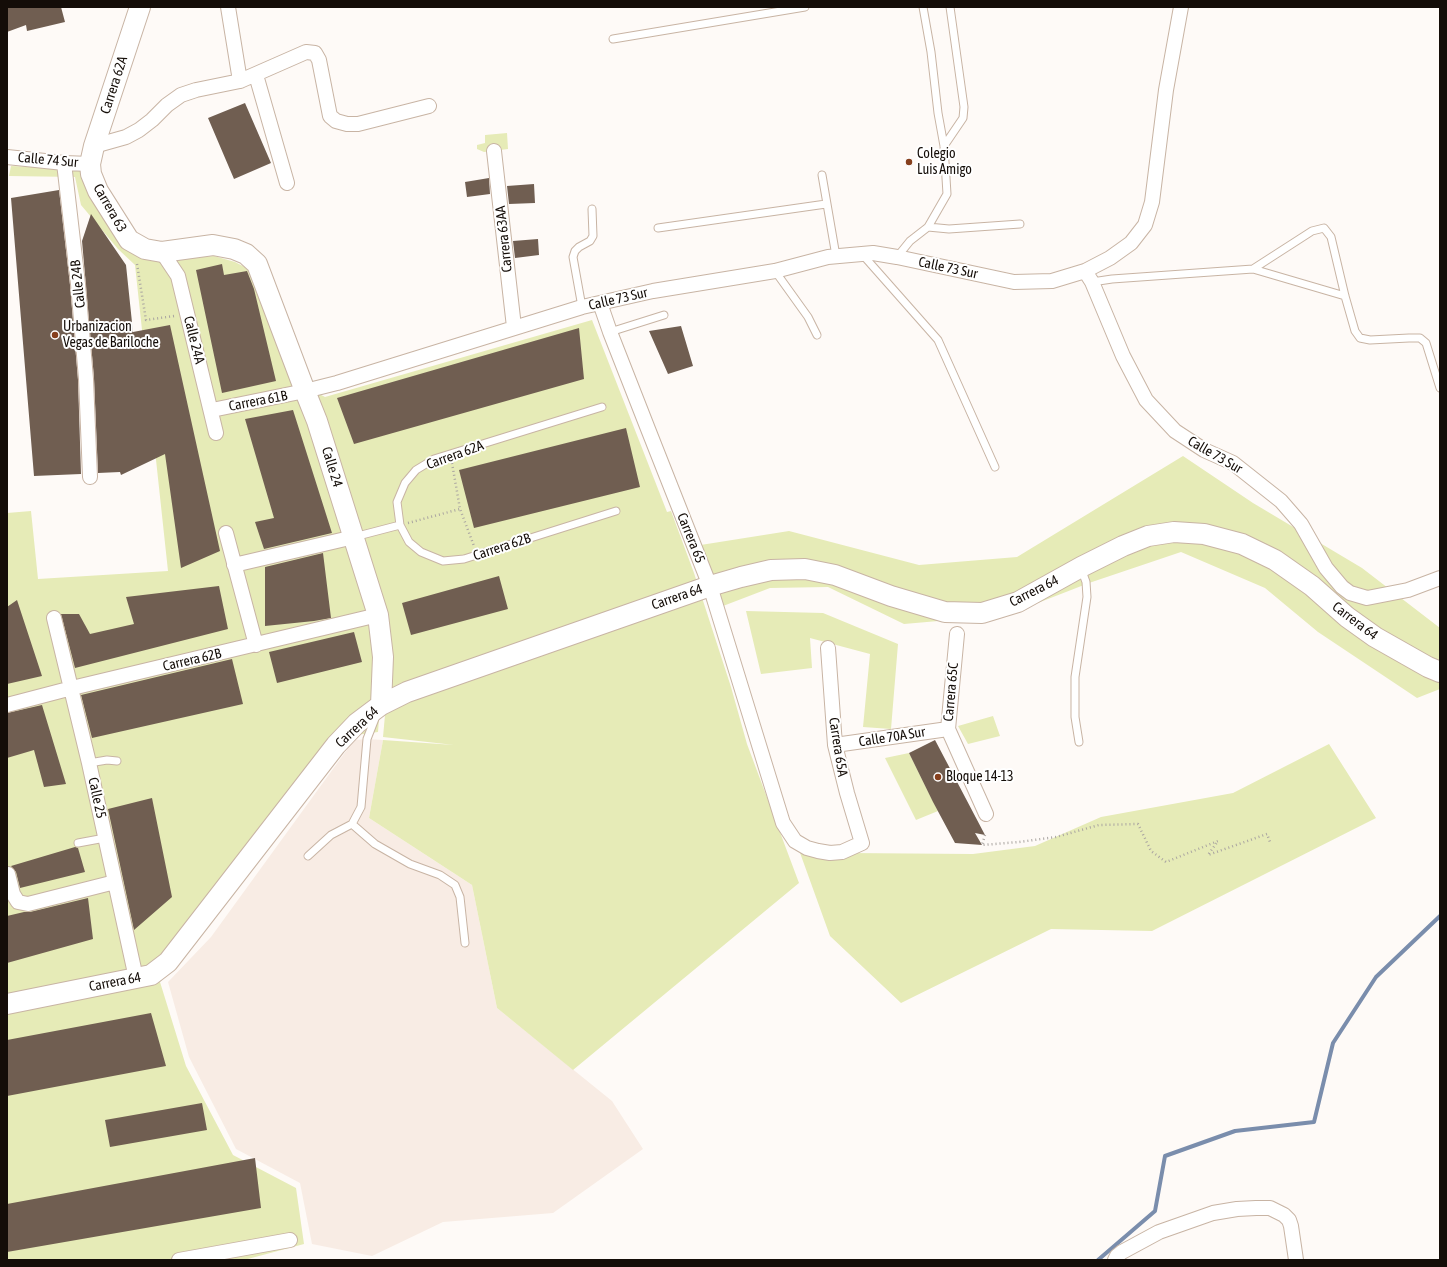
<!DOCTYPE html>
<style>
body{margin:0}
#map{position:relative;width:1447px;height:1267px;overflow:hidden;background:#fefaf7;font-family:"Asap Condensed",sans-serif}
canvas{display:block}
.frame{position:absolute;inset:0;border:8px solid #140d08;pointer-events:none}
</style>
<div id="map">
<canvas width="1447" height="1267"></canvas>
<div class="frame"></div>
</div>
<script>
const ctx = document.querySelector('canvas').getContext('2d');
ctx.lineJoin = 'round';
function fill(path, color) { ctx.fillStyle = color; ctx.fill(path, 'evenodd'); }
const poly = rows => new Path2D(rows.map(r => 'M' + r).join(''));
function stroke(path, color, width, dash) { ctx.strokeStyle = color; ctx.lineWidth = width; ctx.lineCap = dash ? 'butt' : 'round'; ctx.setLineDash(dash || []); ctx.stroke(path); }
function write(font, color, halo, rows, align = 'center') {
  ctx.font = font + ' "Asap Condensed",sans-serif'; ctx.lineWidth = 4; ctx.setLineDash([]); ctx.textBaseline = 'middle'; ctx.strokeStyle = halo; ctx.fillStyle = color; for (const [text, x, y, turn = 0] of rows) {
    ctx.save(); ctx.translate(x, y); ctx.rotate((+turn || 0) * Math.PI / 180); ctx.textAlign = isNaN(turn) ? turn : align; if (halo) ctx.strokeText(text, 0, 0); ctx.fillText(text, 0, 0); ctx.restore();
  }
}
const built = poly([
 [367,739,383,740,369,818,472,885,497,1008,612,1101,643,1149,553,1213,443,1222,372,1256,312,1244,300,1183,236,1149,189,1057,168,982,211,937,354,740]
]);
const green = poly([
 [507,133,508,149,484,152,477,149,477,145,485,143,485,135],
 [11,166,87,169,129,245,179,259,214,256,235,262,260,275,291,379,325,397,592,320,667,512,671,511,694,573,731,687,747,744,799,883,573,1070,497,1008,472,885,369,818,383,740,454,745,383,737,386,704,382,681,378,732,349,736,196,943,160,982,186,1066,233,1155,296,1188,304,1244,244,1260,7,1260,7,513,31,511,38,579,168,571,135,265,118,249,81,205,75,177,9,176],
 [1183,456,1253,503,1362,568,1440,628,1440,689,1417,698,1318,632,1265,588,1181,552,1089,583,1007,615,904,624,828,587,770,588,710,611,688,547,789,531,919,565,1017,557],
 [746,611,823,613,898,644,891,729,863,727,870,654,810,638,812,668,761,674],
 [993,716,1000,736,968,744,958,726],
 [1329,744,1376,818,1152,931,1051,929,901,1003,830,936,799,850,830,861,847,853,973,854,1035,846,1101,817,1233,793],
 [909,753,938,811,916,820,885,758]
]);
const stream = poly([
 [1098,1260,1155,1211,1165,1156,1235,1131,1314,1122,1333,1043,1376,977,1440,916]
]);
const building = poly([
 [7,7,61,7,65,22,27,31,26,25,7,32],
 [245,103,271,163,234,179,208,118],
 [489,178,490,194,467,197,465,182],
 [534,184,535,203,509,204,507,186],
 [59,190,70,285,78,380,81,474,34,476,11,198],
 [91,214,126,265,133,332,170,325,220,551,181,568,165,454,121,475,120,472,98,473,94,378,82,241],
 [538,239,539,255,515,258,513,241],
 [222,264,224,275,247,271,254,289,276,381,222,393,196,270],
 [681,326,693,366,668,374,649,331],
 [579,328,584,379,354,444,337,398],
 [293,410,332,533,264,549,255,522,274,518,245,419],
 [626,428,640,487,474,528,459,470],
 [323,553,331,618,314,621,265,626,265,567],
 [499,576,508,609,411,635,402,603],
 [219,586,228,629,75,668,61,614,79,614,90,634,134,624,126,597],
 [17,600,42,676,7,684,7,607],
 [354,632,362,662,277,683,269,652],
 [232,659,243,704,92,738,81,695],
 [42,705,66,784,44,787,34,750,7,758,7,713],
 [935,740,985,835,975,833,982,845,955,843,933,802,909,753],
 [152,798,172,897,134,930,108,809],
 [75,847,78,848,85,872,20,888,16,872,11,866],
 [88,898,93,939,7,963,7,916,24,912,30,912],
 [151,1013,166,1066,7,1096,7,1040],
 [202,1103,207,1130,110,1147,105,1120],
 [255,1158,261,1208,7,1252,7,1204]
]);
const path = poly([
 [137,264,146,320,174,316],
 [452,463,460,509,474,546],
 [408,523,460,509],
 [985,835,982,845,1019,842,1056,837,1099,825,1138,824,1151,851,1166,862,1218,841,1208,855,1267,834,1270,842]
]);
const lane = poly([
 [613,39,805,7],
 [944,146,963,118,964,107,950,7],
 [822,175,836,256],
 [928,227,949,229,1020,224],
 [658,228,826,204],
 [862,254,938,340,995,467],
 [897,257,910,241,928,227,947,194,944,146,938,113,931,52,923,7],
 [1253,269,1312,231,1324,228,1331,237,1345,296,1355,331,1360,338,1370,340,1409,338,1420,338,1426,343,1440,388],
 [775,271,808,317,817,335],
 [1092,282,1112,279,1253,269,1345,296],
 [582,307,573,257,575,251,579,247,590,241,593,236,592,209],
 [610,332,664,315],
 [400,525,409,542,421,552,443,561,464,559,616,511],
 [354,537,400,525,397,502,405,483,416,470,434,459,602,407],
 [1079,742,1075,717,1075,677,1087,597,1086,582,1081,568],
 [89,763,107,760,117,761],
 [352,824,375,844,410,864,440,875,455,885,460,897,465,943],
 [78,843,105,838],
 [308,856,331,835,352,824,361,807,367,739,376,716]
]);
const street = poly([
 [228,7,240,81],
 [256,75,287,183],
 [94,146,126,137,139,130,152,120,167,105,181,95,196,90,240,81,306,52,315,53,319,60,330,116,336,121,347,124,358,124,429,106],
 [494,151,514,327],
 [7,157,64,163,90,164],
 [64,163,78,284,86,379,90,477],
 [162,252,178,276,216,433],
 [1085,271,1092,282,1123,356,1146,400,1175,431,1204,450,1233,463,1281,501,1301,524,1326,568,1342,587,1350,593,1367,598,1408,590,1440,578],
 [600,303,610,332,648,429,710,586,783,823,795,841,807,848,818,851,830,853,842,852,862,843,847,793,835,745,828,648],
 [212,410,305,391,337,383,582,307,653,291,775,271,828,257,873,253,897,257,1014,282,1052,281,1085,271,1110,258,1131,243,1145,225,1152,202,1166,90,1181,7],
 [226,533,256,645],
 [234,565,354,537],
 [54,618,89,763,136,978],
 [957,634,948,729,986,814],
 [7,705,72,688,378,615],
 [835,745,948,729],
 [8,874,13,894,18,902,28,904,115,882],
 [179,1260,290,1240],
 [1115,1260,1117,1256,1122,1252,1159,1232,1213,1213,1237,1209,1256,1208,1270,1208,1284,1215,1289,1220,1291,1226,1296,1260]
]);
const secondary = poly([
 [140,7,94,146,90,164,91,174,98,191,129,240,145,249,162,252,213,245,234,249,246,254,257,264,305,391,317,421,378,615,383,657,381,705],
 [7,1004,151,975,168,962,336,745,357,723,381,705,407,692,710,586,741,577,771,570,805,569,835,575,891,596,945,612,982,613,1018,602,1081,567,1123,546,1148,536,1174,532,1204,534,1242,544,1275,560,1312,586,1347,617,1375,637,1428,667,1440,672]
]);
const markers = [
 [909,162,4,"#863f1d"],
 [55,335,4,"#863f1d"],
 [938,777,4,"#863f1d"]
];
const streetNames = [
 ["Carrera 62A",114,85,-72],
 ["Calle 74 Sur",48,160,5],
 ["Carrera 63",110,208,60],
 ["Carrera 63AA",504,239,-96],
 ["Calle 73 Sur",948,268,12],
 ["Calle 24B",78,284,-96],
 ["Calle 73 Sur",618,299,-13],
 ["Calle 24A",194,340,76],
 ["Carrera 61B",258,401,-11],
 ["Carrera 62A",455,455,-20],
 ["Calle 73 Sur",1215,455,30],
 ["Calle 24",332,467,73],
 ["Carrera 65",691,538,68],
 ["Carrera 62B",502,547,-18],
 ["Carrera 64",1034,591,-27],
 ["Carrera 64",677,597,-19],
 ["Carrera 64",1355,621,37],
 ["Carrera 62B",192,660,-13],
 ["Carrera 65C",951,692,-85],
 ["Carrera 64",357,727,-43],
 ["Calle 70A Sur",892,737,-9],
 ["Carrera 65A",838,747,81],
 ["Calle 25",97,798,78],
 ["Carrera 64",115,982,-11]
];
const poiNames = [
 ["Colegio",917,154],
 ["Luis Amigo",917,170],
 ["Urbanizacion",63,327],
 ["Vegas de Bariloche",63,343],
 ["Bloque 14-13",946,777]
];
fill(built, '#f8ece4');
fill(green, '#e6ebb7');
stroke(stream, '#7a8dac', 4);
fill(building, '#705e51');
stroke(lane, '#c8b4a4', 9);
stroke(street, '#c8b4a4', 16);
stroke(secondary, '#c8b4a4', 22);
stroke(path, '#aaa5a1', 2.5, [1, 3]);
stroke(lane, '#fff', 7);
stroke(street, '#fff', 14);
stroke(secondary, '#fff', 20);
for (const [x, y, r, color] of markers) { const dot = new Path2D(); dot.arc(x, y, r, 0, 2 * Math.PI); ctx.fillStyle = color; ctx.fill(dot); stroke(dot, '#fff', 1.5); }
write('14px', '#140d08', '#fff', streetNames);
write('14px', '#140d08', '#fff', poiNames, 'left');
</script>
